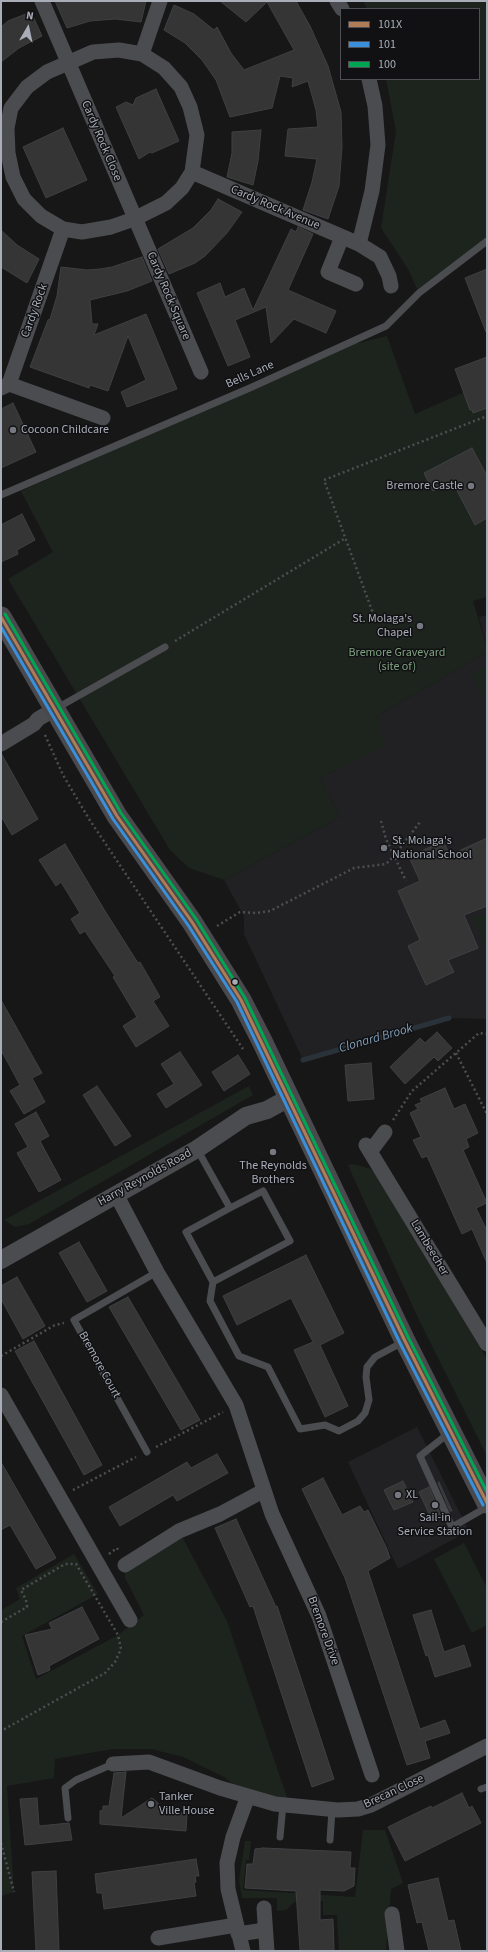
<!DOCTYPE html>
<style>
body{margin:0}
#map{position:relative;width:488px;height:1952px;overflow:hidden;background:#171717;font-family:"Source Sans 3",sans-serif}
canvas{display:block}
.frame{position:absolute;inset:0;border:2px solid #a8adb8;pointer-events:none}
.legend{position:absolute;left:340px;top:8px;width:140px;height:72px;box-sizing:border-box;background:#111113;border:1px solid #4d4f55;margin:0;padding:5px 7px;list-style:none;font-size:12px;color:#a8adb8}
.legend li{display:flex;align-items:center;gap:8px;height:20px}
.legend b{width:20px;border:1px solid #4d4f55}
.north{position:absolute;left:8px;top:8px;width:40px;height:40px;-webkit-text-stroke:3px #111113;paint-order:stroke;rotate:9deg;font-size:11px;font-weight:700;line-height:16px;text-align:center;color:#a8adb8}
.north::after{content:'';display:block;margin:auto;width:14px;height:18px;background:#a8adb8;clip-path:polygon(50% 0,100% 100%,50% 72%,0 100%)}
</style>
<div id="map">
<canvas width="488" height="1952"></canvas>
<div class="frame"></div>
<ul class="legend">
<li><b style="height:5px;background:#b07c57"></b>101X</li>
<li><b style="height:5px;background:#3a90db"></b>101</li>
<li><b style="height:5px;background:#00a651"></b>100</li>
</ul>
<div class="north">N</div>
</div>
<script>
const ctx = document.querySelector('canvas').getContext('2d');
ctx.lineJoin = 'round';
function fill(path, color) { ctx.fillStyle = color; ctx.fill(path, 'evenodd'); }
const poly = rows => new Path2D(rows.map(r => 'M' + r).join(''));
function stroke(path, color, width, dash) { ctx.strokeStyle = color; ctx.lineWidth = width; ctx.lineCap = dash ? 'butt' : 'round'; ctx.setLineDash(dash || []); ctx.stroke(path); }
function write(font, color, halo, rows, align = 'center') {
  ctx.font = font + ' "Source Sans 3",sans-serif'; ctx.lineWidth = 3; ctx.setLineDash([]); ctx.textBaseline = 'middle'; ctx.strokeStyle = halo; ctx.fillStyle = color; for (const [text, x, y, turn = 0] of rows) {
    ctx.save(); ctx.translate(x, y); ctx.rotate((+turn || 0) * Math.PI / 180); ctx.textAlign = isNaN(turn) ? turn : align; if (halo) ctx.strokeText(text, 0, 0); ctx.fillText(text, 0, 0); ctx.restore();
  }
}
const built = poly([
 [487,615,487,647,479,617],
 [487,652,487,1019,449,1018,303,1060,244,934,244,916,224,880,340,817,320,778,384,746,377,716],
 [417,1427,469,1531,398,1569,348,1462]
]);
const green = poly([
 [363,1,487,1,487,241,419,293,408,269,381,228,396,131,386,79,479,79,479,9,367,9],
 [387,336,415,414,467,391,487,403,487,597,473,601,487,647,487,652,377,716,385,746,320,778,340,817,224,880,189,868,170,850,8,579,53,552,21,491,354,344],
 [487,666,487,706,472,673],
 [487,913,487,953,473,918],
 [249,1086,253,1095,29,1224,15,1227,4,1220],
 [354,1164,371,1169,377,1176,487,1359,487,1456,420,1322,360,1192,348,1165],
 [179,1531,227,1621,290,1806,248,1796,224,1777,183,1757,151,1749,113,1749,55,1759,54,1778,7,1786,14,1892,1,1896,1,1610,20,1599,16,1588,74,1554,98,1594,22,1636,36,1679,118,1635,144,1615,125,1578,125,1565],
 [464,1543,487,1588,487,1625,472,1633,434,1559],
 [363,1830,385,1830,403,1883,391,1889,386,1951,339,1951,337,1915,323,1915,323,1901,296,1901,286,1910,277,1911,277,1898,242,1898,239,1880,245,1841,251,1841,249,1860,246,1860,243,1890,355,1897]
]);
const stream = poly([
 [303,1060,449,1018]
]);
const building = poly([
 [55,1,146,1,141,22,115,19,90,21,67,28,55,1],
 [220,1,296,1,310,26,328,66,341,112,342,147,339,186,328,219,303,210,312,182,317,159,285,156,288,129,318,127,316,110,308,81,292,87,293,78,280,76,272,108,230,117,216,80,202,60,185,43,164,30,174,5,194,14,214,30,217,27,231,53,244,70,294,50,267,2,246,22,220,1],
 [31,12,42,36,19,48,1,62,1,27,8,21,31,12],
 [156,89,179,141,152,153,150,152,139,159,116,107,126,102,133,105,136,98,156,89],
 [63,128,87,180,46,198,23,147,63,128],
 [261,130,258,161,253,185,227,177,232,153,232,132,261,130],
 [218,199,242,212,227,233,205,256,195,263,169,274,158,249,193,228,211,210,218,199],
 [298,227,313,234,288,290,336,311,326,333,294,319,271,343,266,307,235,320,250,357,228,366,197,293,220,283,225,297,244,288,253,310,291,229,296,232,298,227],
 [1,230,17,245,39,259,27,283,1,267,1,230],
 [142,257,152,281,127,291,90,300,92,324,98,324,94,335,146,314,177,389,127,407,121,392,146,380,128,336,108,391,90,385,89,388,30,367,48,320,50,319,57,296,61,267,87,270,100,269,112,267,142,257],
 [487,269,487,331,486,332,465,278,487,269],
 [487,357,487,408,473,413,472,410,470,410,455,369,487,357],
 [13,403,36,452,1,468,1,409,13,403],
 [472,448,487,476,487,518,475,525,452,481,433,491,424,473,472,448],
 [22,514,35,540,17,550,18,554,1,562,1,525,22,514],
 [1,753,38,819,12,835,1,816,1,753],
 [487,838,487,906,464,915,478,948,448,960,454,972,426,985,408,946,420,940,398,891,420,881,409,857,443,841,450,855,487,838],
 [65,844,105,911,138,963,140,962,160,997,153,1001,169,1026,136,1047,123,1026,137,1017,113,977,115,976,85,931,80,934,71,919,80,913,61,882,56,886,39,860,65,844],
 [1,1000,42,1073,32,1078,45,1102,24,1114,10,1091,20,1085,1,1050,1,1000],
 [437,1032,452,1048,438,1061,434,1057,405,1084,390,1067,420,1038,425,1043,437,1032],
 [180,1052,202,1085,166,1108,157,1094,174,1084,161,1064,180,1052],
 [238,1055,250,1074,224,1091,212,1072,238,1055],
 [371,1063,374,1099,348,1101,345,1065,371,1063],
 [97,1086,131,1136,115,1146,83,1095,97,1086],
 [445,1088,454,1109,465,1104,478,1133,466,1139,469,1147,463,1150,487,1203,476,1208,487,1231,487,1263,472,1229,462,1234,427,1156,422,1158,413,1140,421,1137,410,1113,418,1109,415,1105,422,1102,420,1099,445,1088],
 [36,1112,49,1136,40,1141,61,1180,39,1192,17,1153,28,1147,15,1124,36,1112],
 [79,1242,107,1291,87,1302,59,1253,79,1242],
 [306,1255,344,1333,320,1345,348,1406,325,1417,294,1350,313,1342,291,1298,237,1325,223,1296,306,1255],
 [17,1277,45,1326,23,1339,1,1299,1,1286,17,1277],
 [128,1297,200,1420,181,1430,109,1307,128,1297],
 [34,1341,102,1465,84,1475,15,1351,34,1341],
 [217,1454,228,1473,177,1501,173,1495,120,1526,109,1507,187,1462,191,1468,217,1454],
 [1,1462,56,1558,36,1569,10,1525,1,1530,1,1462],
 [323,1478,342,1515,360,1506,364,1512,368,1510,387,1549,390,1558,368,1571,420,1729,445,1720,450,1733,425,1741,430,1758,407,1765,345,1578,302,1489,323,1478],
 [403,1481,413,1502,394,1510,384,1490,403,1481],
 [439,1482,452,1511,450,1511,438,1483,439,1482],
 [429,1487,441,1516,432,1520,419,1492,429,1487],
 [236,1519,276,1607,277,1606,334,1779,312,1787,253,1606,250,1607,215,1528,236,1519],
 [82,1607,99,1639,49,1666,50,1670,38,1675,25,1635,52,1629,49,1623,82,1607],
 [431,1610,444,1652,464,1645,471,1666,435,1677,428,1655,426,1656,413,1615,431,1610],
 [126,1772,121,1818,152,1798,158,1803,159,1812,187,1813,186,1831,100,1824,100,1811,103,1810,103,1806,109,1806,114,1773,126,1772],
 [462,1793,469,1808,472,1806,481,1823,405,1861,388,1827,431,1806,432,1808,462,1793],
 [37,1798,39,1826,69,1823,72,1840,25,1845,20,1799,37,1798],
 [263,1848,351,1852,350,1868,355,1868,354,1886,344,1891,320,1890,320,1920,333,1919,334,1951,300,1950,296,1891,245,1888,247,1864,253,1864,255,1849,263,1848],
 [196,1859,199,1876,195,1876,196,1882,194,1883,196,1896,104,1909,102,1893,97,1893,95,1874,196,1859],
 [56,1871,59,1951,36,1951,32,1872,56,1871],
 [438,1878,448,1921,454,1920,461,1951,429,1951,422,1922,417,1923,408,1885,438,1878]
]);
const path = poly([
 [374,616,324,480,487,416],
 [175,641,344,539],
 [45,735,63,775,89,819,243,1049],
 [381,821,386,839,406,881],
 [217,926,240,912,256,913,270,911,354,868,386,864,394,856,420,822],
 [456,1053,487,1114],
 [393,1120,412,1091,479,1033,487,1034],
 [1,1356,55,1325,64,1323],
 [156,1447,223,1412],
 [73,1490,136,1457],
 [109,1554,117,1548,118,1550],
 [1,1622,27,1607,26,1600,21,1590,65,1564,76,1564,118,1635,121,1649,115,1662,105,1673,1,1731],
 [1,1843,14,1892]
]);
const service = poly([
 [1,495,252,387,386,326,419,293,487,241],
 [57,708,165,647],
 [197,1149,230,1208,263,1191,290,1241,213,1282,186,1232,230,1208],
 [213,1282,210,1301,239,1356,268,1367,300,1429,325,1425,339,1431,358,1421,365,1413,369,1400,366,1377,367,1367,375,1357,403,1342],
 [449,1433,420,1456,452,1527,487,1507],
 [147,1452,74,1320,157,1272],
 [481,1789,487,1787],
 [68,1818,65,1788,76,1780,113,1764],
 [280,1837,283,1805],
 [330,1840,332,1810]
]);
const minor = poly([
 [42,1,201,372],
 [337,1,342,9],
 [119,50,142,54,164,68,181,87,190,107,197,135,192,172,182,188,166,203,134,219,111,227,82,232,63,229,41,216,24,199,13,177,8,153,7,128,11,108,27,87,47,72,93,52,119,50],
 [142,54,160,1],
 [192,172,359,244,380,257,389,276,391,286],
 [342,237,328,272,356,284],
 [359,244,372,191,378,145,375,106,369,79],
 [9,384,103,418],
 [1,388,9,384,63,229],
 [1,744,34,724,38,719,55,709],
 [366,1145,487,1344],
 [370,1152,385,1132],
 [116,1194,157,1272,236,1405,272,1514,319,1616,372,1775],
 [1,1395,130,1620],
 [125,1565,179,1531,220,1514,263,1491],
 [113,1764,149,1762,220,1788,275,1804,338,1810,358,1809,371,1805,487,1746],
 [264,1908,267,1951],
 [392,1914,397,1951],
 [238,1934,265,1930],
 [158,1938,236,1925],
 [243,1951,228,1889,227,1863,233,1837,248,1796]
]);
const tertiary = poly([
 [1,1260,197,1149,246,1116,267,1110,289,1098]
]);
const secondary = poly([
 [1,617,117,816,192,922,241,1000,262,1041,405,1341,487,1503]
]);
const bus1 = poly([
 [1,617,117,816,192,922,241,1000,405,1341,487,1503]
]);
const bus2 = poly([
 [1,627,113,819,188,925,237,1002,400,1343,483,1505]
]);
const bus3 = poly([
 [5,614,121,813,196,919,245,998,409,1339,487,1492]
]);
const markers = [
 [13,430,4,"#757880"],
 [471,486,4,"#757880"],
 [420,626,4,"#757880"],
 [384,848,4,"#757880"],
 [235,982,3.5,"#a8adb8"],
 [273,1152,4,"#757880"],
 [398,1495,4,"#757880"],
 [435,1505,4,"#757880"],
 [151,1804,4,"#757880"]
];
const streetNames = [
 ["Cardy Rock Close",101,141,67],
 ["Cardy Rock Avenue",275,208,23],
 ["Cardy Rock Square",168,296,67],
 ["Cardy Rock",35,311,-70],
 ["Bells Lane",250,375,-24],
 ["Harry Reynolds Road",145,1178,-29],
 ["Lambeecher",429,1248,59],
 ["Bremore Court",99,1365,61],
 ["Bremore Drive",323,1631,70],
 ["Brecan Close",394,1792,-25]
];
const poiNames = [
 ["Cocoon Childcare",21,430],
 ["Bremore Castle",463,486,"right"],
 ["St. Molaga's",412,619,"right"],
 ["Chapel",412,633,"right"],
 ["St. Molaga's",392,841],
 ["National School",392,855],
 ["The Reynolds",273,1166,"center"],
 ["Brothers",273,1180,"center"],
 ["XL",406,1495],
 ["Sail-in",435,1518,"center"],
 ["Service Station",435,1532,"center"],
 ["Tanker",159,1797],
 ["Ville House",159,1811]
];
const parkNames = [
 ["Bremore Graveyard",397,653],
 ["(site of)",397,667]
];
const waterNames = [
 ["Clonard Brook",376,1039,-16]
];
fill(built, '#212123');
fill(green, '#1d241e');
stroke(stream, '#2a3239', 5);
fill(building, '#353536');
stroke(building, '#3f4043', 1);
stroke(path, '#4d4e52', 2.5, [2, 3]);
stroke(service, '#4b4c50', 7);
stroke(minor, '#4b4c50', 15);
stroke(tertiary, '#4b4c50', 18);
stroke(secondary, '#4a4a4e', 21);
stroke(bus1, '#b07c57', 3);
stroke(bus2, '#3a90db', 3);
stroke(bus3, '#00a651', 3);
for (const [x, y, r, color] of markers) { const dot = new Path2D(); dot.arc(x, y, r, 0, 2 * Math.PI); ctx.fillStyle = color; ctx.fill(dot); stroke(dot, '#111113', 1.5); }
write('12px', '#a8adb8', '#111113', streetNames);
write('12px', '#a8adb8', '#111113', poiNames, 'left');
write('12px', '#7fa381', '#111113', parkNames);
write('italic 13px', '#7f9bb3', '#111113', waterNames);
</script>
